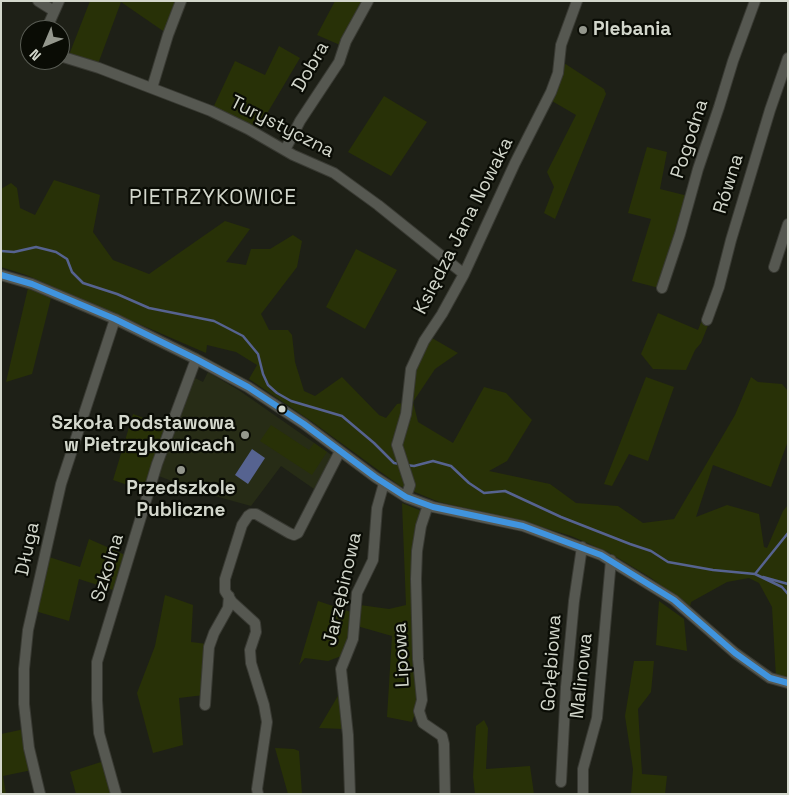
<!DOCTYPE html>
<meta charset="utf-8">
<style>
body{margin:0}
#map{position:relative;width:789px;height:795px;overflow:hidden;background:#1e2017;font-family:"Space Grotesk",sans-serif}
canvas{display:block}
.frame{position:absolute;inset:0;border:2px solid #d3d7cc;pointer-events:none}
.north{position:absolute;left:20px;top:20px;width:50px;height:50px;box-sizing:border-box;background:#0a0c05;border:1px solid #5a5d55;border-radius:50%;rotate:225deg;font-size:14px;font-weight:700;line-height:20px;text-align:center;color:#d3d7cc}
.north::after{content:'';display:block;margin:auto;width:18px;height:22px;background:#94978d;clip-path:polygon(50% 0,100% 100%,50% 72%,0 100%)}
</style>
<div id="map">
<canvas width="789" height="795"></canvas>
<div class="frame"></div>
<div class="north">N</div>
</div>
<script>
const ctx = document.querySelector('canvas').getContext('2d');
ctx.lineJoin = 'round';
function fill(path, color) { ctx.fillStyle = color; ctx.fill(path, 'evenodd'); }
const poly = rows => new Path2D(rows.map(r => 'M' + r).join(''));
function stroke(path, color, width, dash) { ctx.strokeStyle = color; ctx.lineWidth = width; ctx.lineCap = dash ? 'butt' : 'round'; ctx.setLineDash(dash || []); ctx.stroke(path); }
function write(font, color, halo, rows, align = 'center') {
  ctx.font = font + ' "Space Grotesk",sans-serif'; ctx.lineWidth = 4.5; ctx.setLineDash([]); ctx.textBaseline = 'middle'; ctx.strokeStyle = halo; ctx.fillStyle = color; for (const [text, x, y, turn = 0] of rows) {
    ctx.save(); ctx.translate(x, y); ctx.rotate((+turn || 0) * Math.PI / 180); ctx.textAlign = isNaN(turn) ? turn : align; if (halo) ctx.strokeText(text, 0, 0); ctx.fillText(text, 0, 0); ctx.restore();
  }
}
const built = poly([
 [208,372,240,391,333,456,314,489,281,466,251,506,204,493,156,475,193,377,203,382]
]);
const green = poly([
 [90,1,178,1,166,33,121,2,98,64,69,55],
 [335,1,365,1,340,45,317,35],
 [279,46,300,58,259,127,255,130,213,108,235,61,265,75],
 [564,63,604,89,606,94,555,219,544,213,554,187,547,172,576,115,552,101,564,72],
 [384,96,427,122,391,176,348,152],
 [647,147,667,152,660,189,688,196,659,288,632,281,651,219,628,213],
 [54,180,100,195,93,232,113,260,149,274,225,221,250,229,226,262,246,265,251,249,270,249,293,235,302,241,297,267,261,314,269,330,288,330,292,335,295,362,304,391,315,396,342,377,379,415,386,418,397,404,409,402,413,373,419,358,432,338,458,353,435,369,413,402,418,422,453,443,484,387,506,393,532,420,507,461,489,471,550,484,576,503,618,506,643,523,674,519,735,415,751,377,758,382,782,384,788,391,788,441,771,487,713,465,696,517,727,505,759,514,764,547,767,548,783,511,788,505,788,679,776,677,772,607,759,583,749,578,727,582,691,602,690,607,651,578,608,552,571,536,522,521,439,502,400,486,311,421,249,379,257,365,236,352,207,345,206,353,26,275,1,267,1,189,11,183,17,188,20,208,35,215],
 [356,249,397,270,365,329,326,307],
 [28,288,51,298,32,374,6,382],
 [658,313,698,330,702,320,709,323,701,343,695,350,686,370,653,369,641,354],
 [646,377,674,387,648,461,629,454,612,486,604,484],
 [133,414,167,427,145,491,113,480],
 [271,425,309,450,314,443,327,452,312,475,260,441],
 [402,503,424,512,420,524,420,699,412,722,387,717,392,636,357,626,360,605,389,609,406,605],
 [89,539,125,555,113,590,79,579,69,621,35,611,49,557,80,567],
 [165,595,193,605,191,642,207,644,204,695,179,698,183,745,153,753,137,693,155,646],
 [318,601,354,613,344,655,328,661,305,658,299,665],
 [659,601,684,619,687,651,656,645],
 [634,661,654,661,651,692,638,709,642,774,667,776,665,794,631,794,633,769,625,716],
 [339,694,340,696,343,729,319,728],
 [484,720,488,728,486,769,530,766,534,794,475,794,473,777,476,726],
 [25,725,32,770,3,776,6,794,1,794,1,734,20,730],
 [275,748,294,749,299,751,302,794,288,794],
 [104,761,113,794,76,794,70,772]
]);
const water = poly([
 [252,449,265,458,248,484,235,475]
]);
const stream = poly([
 [1,251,14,252,36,247,56,252,67,259,72,272,83,283,117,294,149,308,214,321,243,336,258,354,263,374,268,385,277,393,291,401,342,416,374,443,394,463,400,464],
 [406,465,414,466,433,461,451,466,469,483,484,493,505,491,561,517,630,544,651,551,668,562,713,570,755,574,782,587,788,594],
 [755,574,788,533],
 [763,577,788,584]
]);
const minor = poly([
 [38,1,54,11],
 [46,30,59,1],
 [60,56,99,68,211,111,248,129,293,155,334,173,378,205,464,274],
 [152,88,168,35,181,1],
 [285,150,300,121,339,62,346,41,368,1],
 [774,267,788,224],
 [1,275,32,284,115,319,196,359,248,387,304,424,375,477,406,497,433,507,523,526,601,555,674,600,735,653,770,678,788,683],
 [662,288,680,234,698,169,719,107,733,61,755,1],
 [707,320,719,287,731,240,770,110,788,58],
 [406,497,410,485,397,445,406,414,411,369,424,341,442,314,464,274,515,163,551,92,558,73,561,45,577,1],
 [428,505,421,526,417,551,416,579,418,659,422,700,419,711,423,723,442,736,444,744,445,794],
 [205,705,209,647,214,633,228,608,229,596],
 [561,782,566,687,574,601,582,547],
 [40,794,29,748,24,704,24,669,28,630,61,484,115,319],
 [116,794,99,733,97,700,97,662,157,464,196,359],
 [258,794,257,789,267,722,264,705,251,663,250,650,256,632,255,623,232,602,225,591,225,579,242,525,248,516,251,514,256,514,289,533,294,535,298,533,340,451],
 [350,794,348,735,341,669,353,639,357,593,373,560,377,508,384,483],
 [583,794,583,769,597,718,611,560]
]);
const bus1 = poly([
 [1,275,32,284,115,319,196,359,248,387,304,424,375,477,406,497,433,507,523,526,601,555,674,600,735,653,770,678,788,683]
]);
const markers = [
 [583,30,5,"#94978d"],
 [282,409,4.5,"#d3d7cc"],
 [245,435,5,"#94978d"],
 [181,470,5,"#94978d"]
];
const poiNames = [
 ["Plebania",593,30],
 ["Szkoła Podstawowa",235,424,"right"],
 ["w Pietrzykowicach",235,446,"right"],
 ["Przedszkole",181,489,"center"],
 ["Publiczne",181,511,"center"]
];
const streetNames = [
 ["Dobra",311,67,-60],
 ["Turystyczna",282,127,27],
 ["Pogodna",690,139,-72],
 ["Równa",729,184,-73],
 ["Księdza Jana Nowaka",464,226,-63],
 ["Długa",28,549,-78],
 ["Szkolna",108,568,-73],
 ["Jarzębinowa",343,589,-77],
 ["Lipowa",402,655,-93],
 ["Gołębiowa",552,663,-86],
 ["Malinowa",582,676,-84]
];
const quarterNames = [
 ["PIETRZYKOWICE",213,198]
];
fill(built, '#272c16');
fill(green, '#283107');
fill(water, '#566390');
stroke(stream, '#566390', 2.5);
stroke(minor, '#393a33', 12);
stroke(minor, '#565851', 10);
stroke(bus1, '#4094de', 6);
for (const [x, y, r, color] of markers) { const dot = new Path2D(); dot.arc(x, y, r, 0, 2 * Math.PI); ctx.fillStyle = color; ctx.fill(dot); stroke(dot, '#0a0c05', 2); }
write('bold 19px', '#d3d7cc', '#0a0c05', poiNames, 'left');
write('19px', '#d3d7cc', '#0a0c05', streetNames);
ctx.letterSpacing = '1px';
write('21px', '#d3d7cc', '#0a0c05', quarterNames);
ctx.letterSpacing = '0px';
</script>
